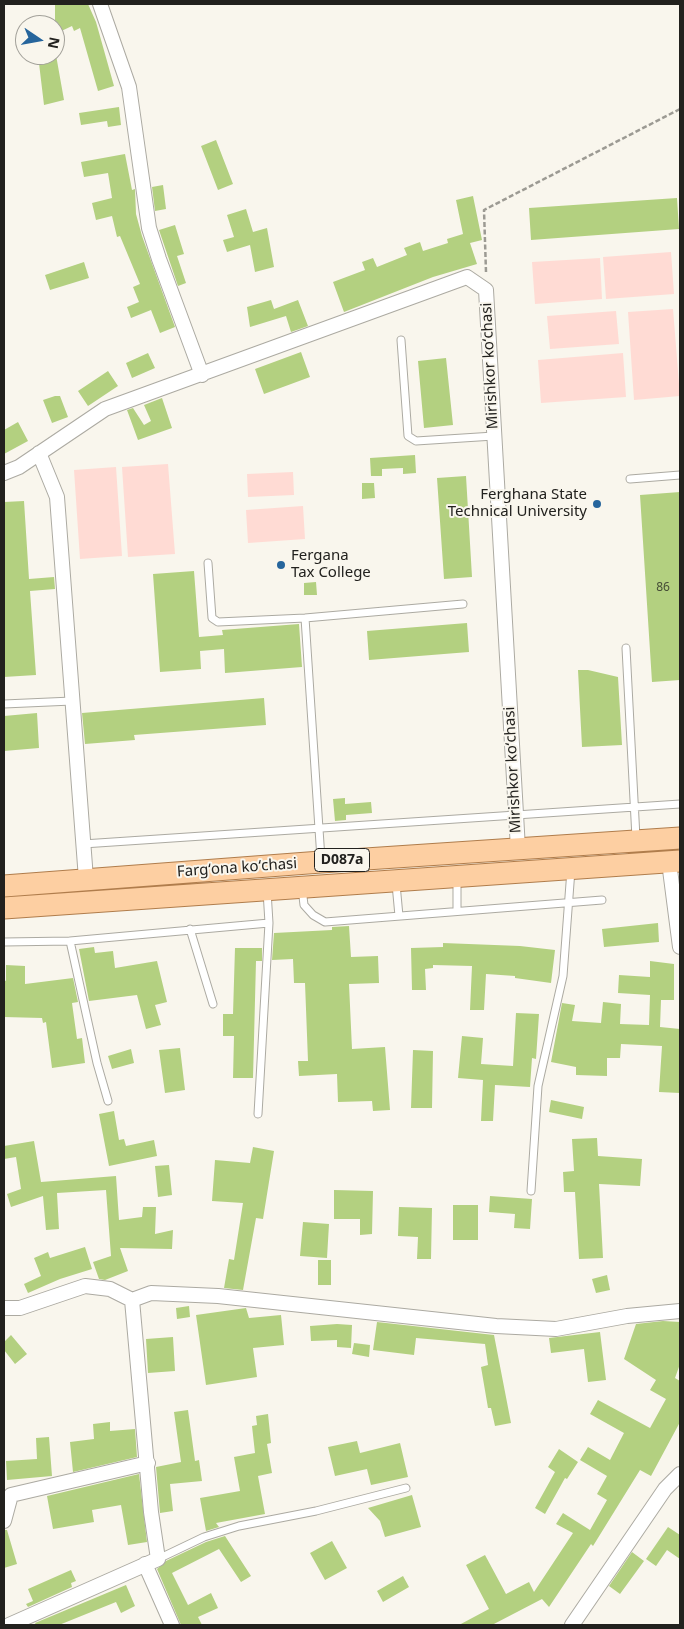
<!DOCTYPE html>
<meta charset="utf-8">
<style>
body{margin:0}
#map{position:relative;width:684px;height:1629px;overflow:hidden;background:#f9f6ed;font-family:"Noto Sans",sans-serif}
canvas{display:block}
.frame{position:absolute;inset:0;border:5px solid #22211e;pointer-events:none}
.north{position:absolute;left:15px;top:15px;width:50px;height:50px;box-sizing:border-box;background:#f9f6ed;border:1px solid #a3a19a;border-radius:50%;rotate:102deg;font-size:14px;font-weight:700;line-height:20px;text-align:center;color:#22211e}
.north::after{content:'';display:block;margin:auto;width:18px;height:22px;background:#26659c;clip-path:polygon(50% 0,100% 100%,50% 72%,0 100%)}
</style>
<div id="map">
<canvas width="684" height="1629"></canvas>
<div class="frame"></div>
<div class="north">N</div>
</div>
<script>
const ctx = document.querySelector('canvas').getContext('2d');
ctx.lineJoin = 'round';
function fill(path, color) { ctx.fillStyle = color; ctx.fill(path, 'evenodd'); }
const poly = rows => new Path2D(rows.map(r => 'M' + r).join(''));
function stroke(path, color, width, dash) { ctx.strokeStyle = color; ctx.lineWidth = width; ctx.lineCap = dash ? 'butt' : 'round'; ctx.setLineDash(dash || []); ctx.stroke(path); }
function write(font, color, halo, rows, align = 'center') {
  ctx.font = font + ' "Noto Sans",sans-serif'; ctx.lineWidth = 4; ctx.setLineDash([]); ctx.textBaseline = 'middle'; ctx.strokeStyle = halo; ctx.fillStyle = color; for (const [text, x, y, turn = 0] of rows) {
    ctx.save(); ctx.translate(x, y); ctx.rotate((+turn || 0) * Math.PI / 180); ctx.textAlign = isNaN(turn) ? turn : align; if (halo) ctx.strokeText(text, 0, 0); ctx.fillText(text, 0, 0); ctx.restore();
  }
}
const green = poly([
 [671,252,674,294,606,299,603,257],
 [600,258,602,299,535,304,532,262],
 [673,309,680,396,634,400,628,312],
 [616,311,619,344,550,349,547,316],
 [623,353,626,397,541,403,538,360],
 [168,464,175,554,128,557,122,467],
 [116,467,122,556,80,559,74,470],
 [293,472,294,495,248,497,247,474],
 [303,506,305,539,248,543,246,510]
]);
const building = poly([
 [88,4,96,22,114,86,98,91,80,28,74,31,72,26,55,34,55,5],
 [38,55,56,55,64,100,44,105],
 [119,107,121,125,108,127,107,121,81,125,79,113],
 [216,140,233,184,218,190,201,146],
 [125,154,132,190,135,189,136,214,142,236,175,327,160,333,151,310,131,318,127,307,139,302,133,287,140,284,120,236,117,237,112,216,96,220,92,203,112,198,108,173,84,177,81,162],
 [163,185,166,209,155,211,152,187],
 [473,196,482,240,470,243,477,264,433,277,344,312,333,282,365,270,362,262,373,258,377,267,407,255,404,248,420,242,423,251,448,243,447,239,463,234,456,200],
 [677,198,679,229,531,240,529,208],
 [246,209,253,232,267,228,274,267,255,272,250,245,227,252,223,240,234,237,227,215],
 [175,225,184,254,177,256,186,283,178,286,159,230],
 [84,262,89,278,50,290,45,275],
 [271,300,274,309,298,300,308,326,291,332,286,316,250,327,247,307],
 [301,352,310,377,264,394,255,369],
 [148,353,155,368,132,378,126,363],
 [446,358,453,425,424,428,418,361],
 [108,371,118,386,88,406,78,391],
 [55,396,60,396,68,417,52,423,43,400],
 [162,398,172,428,138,440,127,410,133,408,144,425,151,421,144,405],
 [18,422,28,441,4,454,4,430],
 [415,455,416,473,403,474,403,468,382,469,382,476,371,476,370,458],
 [466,476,472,577,444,579,437,478],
 [362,483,374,483,375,498,362,499],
 [680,492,680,680,652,682,640,495],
 [24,501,29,579,54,577,55,589,30,591,36,675,4,677,4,502],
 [194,571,199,637,223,635,222,630,299,624,302,667,225,673,224,649,200,651,201,669,160,672,153,574],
 [316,582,317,595,304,595,304,583],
 [467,623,469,652,369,660,367,631],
 [578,670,588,670,618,677,622,745,582,747],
 [264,698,266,725,134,735,135,740,85,744,82,713],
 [37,713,39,748,4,751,4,716],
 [345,798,345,804,371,802,372,813,346,815,346,820,335,821,333,799],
 [658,923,659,942,604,947,602,929],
 [349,926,351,957,378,956,379,983,349,984,352,1049,385,1047,390,1110,373,1111,372,1101,338,1102,337,1074,299,1076,298,1061,308,1061,305,983,294,983,293,959,272,960,274,933,332,930,332,927],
 [443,943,520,946,555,950,551,983,515,978,515,976,486,974,484,1010,470,1010,472,966,433,965,433,968,425,969,426,990,412,990,411,948,443,947],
 [94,947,95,953,113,951,115,968,157,961,167,1002,155,1005,161,1025,146,1029,137,995,89,1001,79,949],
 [235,948,262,948,262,961,256,961,253,1078,233,1078,234,1036,223,1036,223,1014,233,1014],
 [650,961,674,964,674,1000,661,1000,660,1027,680,1029,680,1093,659,1092,662,1046,621,1044,620,1058,607,1058,607,1076,576,1075,576,1067,551,1062,562,1003,575,1005,572,1021,601,1023,603,1002,621,1004,620,1024,649,1025,650,995,618,993,619,975,650,977],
 [6,965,25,966,25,984,73,978,78,1002,72,1003,77,1039,82,1038,85,1063,52,1068,46,1022,43,1023,42,1018,4,1017,4,980,6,981],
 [516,1013,539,1014,536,1059,532,1058,530,1087,495,1085,493,1121,481,1121,483,1080,458,1078,462,1036,483,1038,481,1064,513,1066],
 [180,1048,185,1090,165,1093,159,1050],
 [131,1049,134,1063,112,1069,108,1056],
 [413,1050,433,1051,432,1108,411,1108],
 [551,1100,584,1107,582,1119,549,1112],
 [114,1111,119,1140,124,1139,126,1146,154,1140,157,1156,109,1166,99,1114],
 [597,1138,598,1156,642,1159,640,1186,599,1184,603,1258,579,1259,575,1192,564,1192,563,1172,574,1171,572,1139],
 [34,1141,41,1182,116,1176,119,1220,142,1217,143,1207,156,1207,155,1234,173,1230,172,1249,120,1248,128,1271,105,1280,99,1279,93,1262,111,1256,106,1190,57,1193,59,1229,46,1230,43,1196,11,1207,7,1194,21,1189,16,1157,4,1159,4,1146],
 [253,1147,274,1151,263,1219,256,1218,243,1290,224,1288,229,1259,234,1260,243,1203,212,1201,215,1160,250,1163],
 [169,1165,172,1195,158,1197,155,1166],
 [334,1190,373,1191,372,1234,360,1235,360,1219,334,1219],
 [490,1196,532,1199,530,1229,514,1228,515,1214,489,1212],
 [453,1205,478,1205,478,1240,453,1240],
 [399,1207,432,1208,431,1259,417,1259,418,1237,398,1236],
 [303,1222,329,1224,327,1258,300,1256],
 [85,1247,92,1269,60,1279,28,1293,24,1284,41,1276,34,1258,48,1252,50,1258],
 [318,1260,331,1260,331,1285,318,1285],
 [607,1275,610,1290,596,1293,592,1279],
 [189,1306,190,1317,177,1319,176,1308],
 [246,1308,249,1318,281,1315,284,1345,253,1348,257,1377,206,1385,196,1315],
 [663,1321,680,1322,680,1364,675,1378,680,1381,680,1422,651,1476,640,1470,593,1546,591,1544,549,1607,542,1599,492,1625,459,1625,489,1609,466,1565,485,1555,506,1594,529,1582,534,1592,573,1533,556,1524,563,1513,590,1530,607,1500,597,1494,607,1476,580,1460,588,1447,610,1460,624,1433,590,1414,598,1400,650,1428,666,1399,650,1390,656,1380,624,1359,636,1324],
 [377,1322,494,1335,511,1423,495,1426,491,1408,488,1408,481,1367,488,1365,485,1344,416,1338,414,1355,373,1350],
 [337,1324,352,1325,351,1348,337,1347,337,1340,311,1341,310,1326],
 [600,1332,606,1380,588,1382,584,1349,551,1353,549,1338],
 [11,1335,27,1354,15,1364,4,1350,4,1342],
 [173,1337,175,1371,148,1373,146,1339],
 [354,1343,370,1345,369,1357,352,1354],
 [188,1410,195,1461,199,1460,202,1481,170,1484,173,1511,160,1513,156,1467,181,1462,174,1412],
 [268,1414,271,1443,267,1444,272,1473,258,1476,265,1514,216,1523,219,1527,206,1531,200,1498,240,1491,234,1457,255,1453,252,1426,257,1425,256,1416],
 [110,1422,110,1431,135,1429,137,1457,73,1472,70,1442,94,1439,93,1424],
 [49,1437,52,1476,7,1480,6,1461,37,1459,36,1438],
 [357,1441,360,1453,400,1443,408,1477,371,1485,367,1469,335,1476,328,1447],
 [559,1449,578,1462,567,1479,565,1478,545,1514,535,1508,555,1472,548,1467],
 [139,1474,147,1542,128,1545,121,1505,92,1510,94,1522,53,1529,47,1496],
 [412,1495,421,1527,385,1537,380,1521,368,1508],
 [668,1527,680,1535,680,1559,667,1550,656,1566,646,1559],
 [4,1530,7,1530,17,1564,4,1568],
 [225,1536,251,1576,241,1582,219,1549,172,1573,188,1605,211,1593,218,1608,198,1617,202,1625,181,1625,157,1569,166,1561,206,1542],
 [332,1541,347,1568,325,1580,310,1553],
 [632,1552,644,1561,620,1594,609,1586],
 [71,1570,76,1581,71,1583,72,1587,28,1607,26,1604,33,1601,28,1589],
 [403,1576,409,1587,383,1602,377,1591],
 [126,1585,135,1606,121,1613,116,1602,59,1625,36,1625,35,1623]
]);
const path = poly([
 [486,272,484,210,680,109]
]);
const service = poly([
 [401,340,408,436,416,441,494,436],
 [630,479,680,475],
 [208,563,212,618,218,622,305,618,463,604],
 [305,618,321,859],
 [626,648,636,838],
 [4,704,72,701],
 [83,844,680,804],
 [396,884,399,916],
 [302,888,304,905,313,915,325,922,602,900],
 [267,891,269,923],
 [457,911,457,879],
 [190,929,213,1004],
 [70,941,269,923,258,1114],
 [4,942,70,941,97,1063,108,1101],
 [531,1191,538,1086,563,976,571,870],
 [158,1559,204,1537,239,1526,316,1511,406,1488]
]);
const minor = poly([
 [100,4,129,87,149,228,159,259,202,375],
 [39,453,57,497,86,879],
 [4,473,19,467,105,409,467,277,486,290,518,849],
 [669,862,680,947],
 [132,1300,151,1293,218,1296,496,1326,556,1329,627,1316,680,1311],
 [4,1308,20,1308,85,1286,110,1289,132,1300,151,1512,158,1559,9,1625],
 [4,1521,11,1495,148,1463],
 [145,1564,172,1625],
 [572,1625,665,1489,680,1474]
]);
const primary = poly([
 [4,886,321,862,680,838],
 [4,908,680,861]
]);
const markers = [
 [597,504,5,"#26659c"],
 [281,565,5,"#26659c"]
];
const numberNames = [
 ["86",663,588]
];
const shields = [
 [342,860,55]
];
const shieldNames = [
 ["D087a",342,860]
];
const streetNames = [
 ["Mirishkor koʻchasi",490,366,-93],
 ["Mirishkor koʻchasi",513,770,-93],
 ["Fargʻona koʻchasi",237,868,-4]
];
const poiNames = [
 ["Ferghana State",587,495],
 ["Technical University",587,512],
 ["Fergana",291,556,"left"],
 ["Tax College",291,573,"left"]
];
fill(green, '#ffdbd4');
fill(building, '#b3d080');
stroke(service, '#acaaa2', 9);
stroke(minor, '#acaaa2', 16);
stroke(primary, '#b07d4c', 23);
stroke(path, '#9c9a93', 2.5, [5, 2.5]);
stroke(service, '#fff', 7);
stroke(minor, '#fff', 14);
stroke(primary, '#fdcfa2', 21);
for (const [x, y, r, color] of markers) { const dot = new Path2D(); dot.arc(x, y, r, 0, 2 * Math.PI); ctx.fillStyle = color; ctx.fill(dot); stroke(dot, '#f9f6ed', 2); }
write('12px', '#464d36', null, numberNames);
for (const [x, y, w] of shields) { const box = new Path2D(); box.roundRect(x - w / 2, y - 11.5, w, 23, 4); ctx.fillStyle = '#f9f6ed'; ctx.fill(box); stroke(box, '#22211e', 1); }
write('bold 14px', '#22211e', null, shieldNames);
write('15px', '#22211e', '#f9f6ed', streetNames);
write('15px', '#22211e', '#f9f6ed', poiNames, 'right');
</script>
